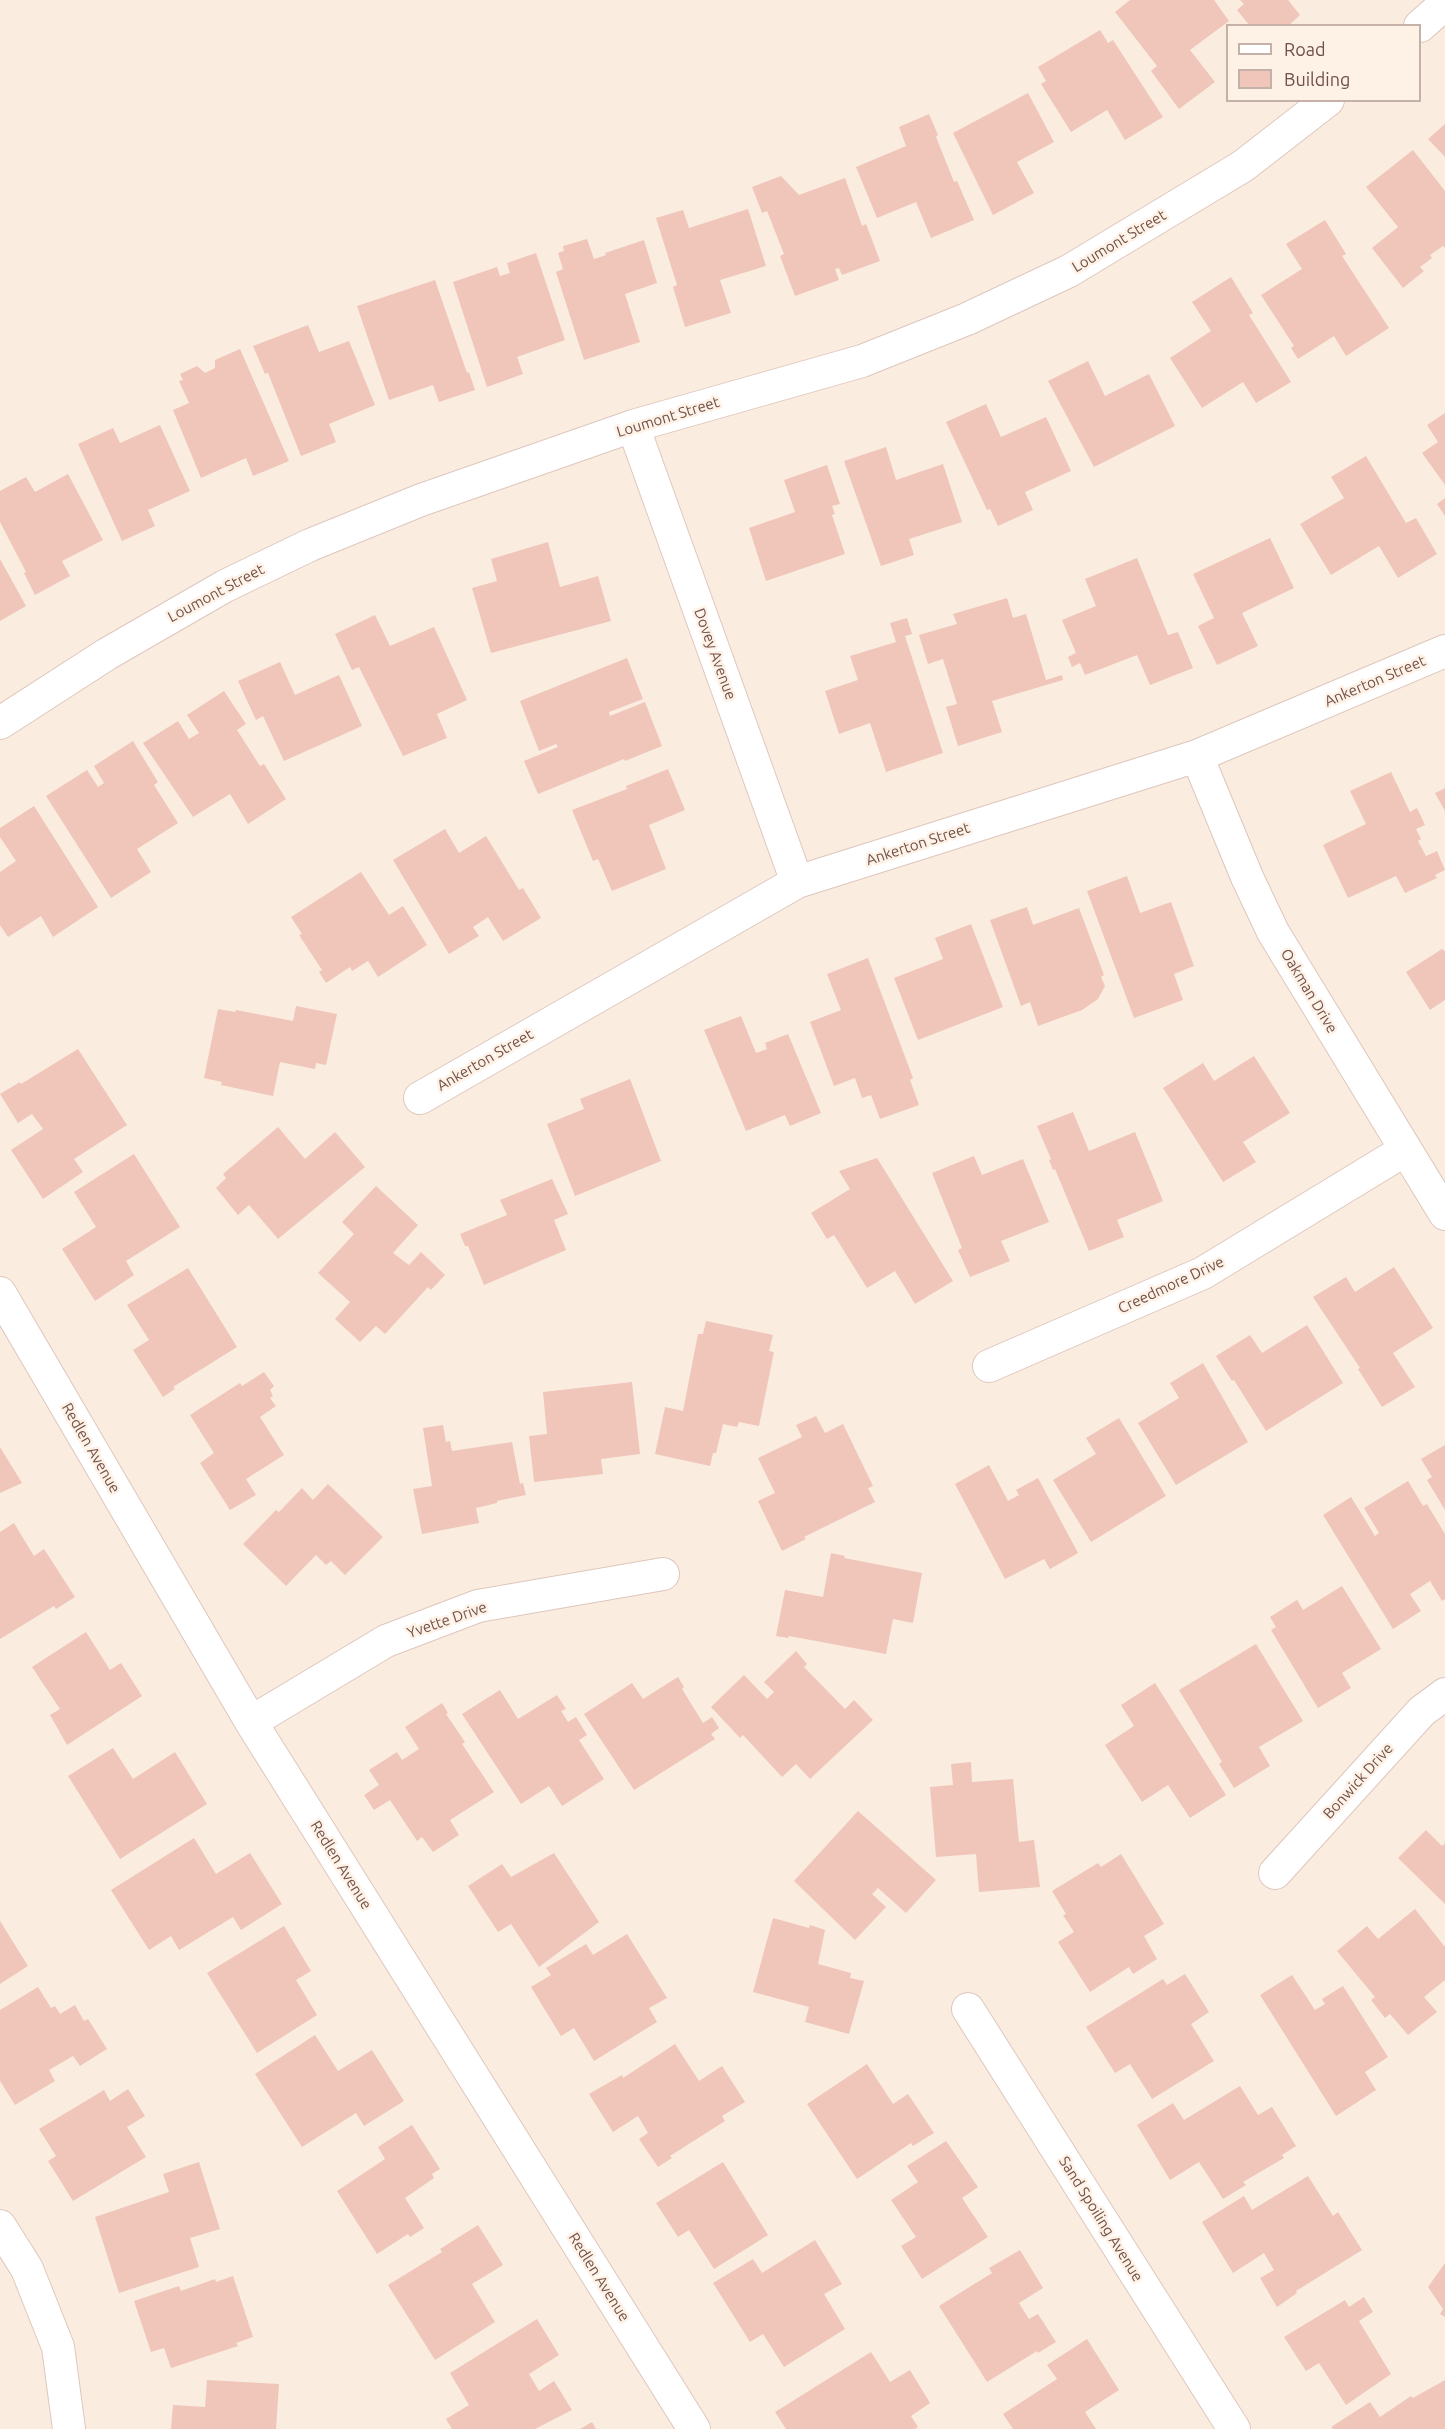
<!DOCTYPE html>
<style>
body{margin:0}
#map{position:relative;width:1445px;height:2429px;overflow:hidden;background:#fbece0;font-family:Ubuntu,sans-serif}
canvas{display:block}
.legend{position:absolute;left:1226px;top:24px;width:195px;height:78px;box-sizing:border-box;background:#fef1e6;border:2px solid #c5b1a7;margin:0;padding:8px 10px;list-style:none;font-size:18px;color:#705149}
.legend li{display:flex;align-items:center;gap:12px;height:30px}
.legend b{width:30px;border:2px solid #c5b1a7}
</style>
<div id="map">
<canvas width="1445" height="2429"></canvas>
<ul class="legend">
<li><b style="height:8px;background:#fff"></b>Road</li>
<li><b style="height:16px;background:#efc6b9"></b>Building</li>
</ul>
</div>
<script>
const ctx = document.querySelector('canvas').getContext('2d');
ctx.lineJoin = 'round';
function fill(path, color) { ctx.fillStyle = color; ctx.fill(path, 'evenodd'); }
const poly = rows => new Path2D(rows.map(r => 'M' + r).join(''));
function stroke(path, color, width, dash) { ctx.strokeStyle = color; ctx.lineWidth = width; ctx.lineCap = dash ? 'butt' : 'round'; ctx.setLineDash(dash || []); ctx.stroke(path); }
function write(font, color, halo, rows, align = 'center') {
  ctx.font = font + ' Ubuntu,sans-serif'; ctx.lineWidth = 5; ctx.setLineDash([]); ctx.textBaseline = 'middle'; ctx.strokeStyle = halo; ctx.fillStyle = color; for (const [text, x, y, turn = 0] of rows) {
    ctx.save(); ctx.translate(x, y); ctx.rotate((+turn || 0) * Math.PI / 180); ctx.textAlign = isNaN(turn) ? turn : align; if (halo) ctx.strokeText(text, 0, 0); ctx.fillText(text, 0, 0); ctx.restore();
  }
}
const building = poly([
 [1130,0,1214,0,1229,21,1190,50,1215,82,1179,109,1151,71,1157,66,1115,12],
 [1240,0,1288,0,1300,15,1288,26,1250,26,1237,10,1244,4],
 [1100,30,1108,43,1113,40,1163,117,1125,140,1107,110,1071,132,1041,84,1046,81,1038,67],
 [1028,93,1054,142,1017,162,1034,193,993,215,953,133],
 [929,114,938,135,936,137,954,182,957,181,974,220,931,238,916,202,877,218,856,167,906,146,899,127],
 [1445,124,1445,157,1428,139],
 [1413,150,1445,191,1445,248,1443,246,1430,255,1432,258,1420,267,1424,271,1403,288,1372,248,1398,227,1366,187],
 [781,176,799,195,845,178,862,226,866,224,880,261,842,275,839,268,835,269,839,280,795,296,780,256,784,254,767,211,762,213,752,187],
 [748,209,766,266,720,280,731,313,685,327,673,287,677,285,656,218,683,210,689,228],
 [1325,220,1346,254,1342,256,1389,328,1346,356,1334,336,1298,359,1291,348,1294,346,1261,295,1302,269,1286,244],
 [587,239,594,259,606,255,605,253,644,240,657,283,625,294,640,342,584,360,556,272,563,269,558,253,564,251,563,246],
 [536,253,565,340,517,357,523,374,487,387,453,282,497,267,500,276,510,273,507,263],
 [1231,277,1253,313,1249,315,1291,382,1256,403,1243,382,1202,408,1170,358,1211,331,1192,302],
 [435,280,467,373,469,372,475,390,439,402,433,385,389,400,357,306],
 [308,325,319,352,349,341,375,405,329,424,336,442,301,456,268,373,265,374,253,346],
 [240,349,289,461,253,476,246,458,201,478,173,410,189,403,179,381,183,380,180,374,197,366,205,373,215,368,215,360],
 [1088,361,1105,396,1149,374,1175,426,1094,467,1048,381],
 [986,404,1001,437,1046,417,1071,471,1025,492,1033,510,998,526,990,509,987,510,946,422],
 [1445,413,1445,485,1422,453,1438,442,1427,425],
 [160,425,190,491,148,510,155,526,122,541,78,444,113,428,120,443],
 [886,447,896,480,943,464,962,522,909,539,914,555,881,566,844,461],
 [1366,456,1406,523,1416,518,1437,554,1398,578,1379,546,1331,575,1300,524,1344,498,1331,477],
 [827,465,840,504,832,506,835,514,832,515,845,554,766,581,749,528,795,512,784,480],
 [68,474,103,540,62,561,70,576,35,595,24,573,26,572,0,522,0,491,26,477,35,492],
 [1445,498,1445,516,1437,504],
 [1270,538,1294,588,1242,613,1258,646,1217,665,1198,626,1214,618,1193,574],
 [548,542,560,587,598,576,611,621,491,653,472,588,497,581,491,559],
 [1137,558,1168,635,1178,632,1193,668,1150,685,1137,655,1085,675,1080,663,1072,667,1068,657,1076,653,1062,620,1096,606,1085,579],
 [0,559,26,606,0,621],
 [1007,598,1013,618,1026,614,1046,680,1062,675,1063,680,992,701,1002,732,958,746,946,707,957,704,943,659,928,664,919,635,957,624,953,614],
 [375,615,390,646,434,627,467,700,437,714,447,738,403,756,359,667,352,670,335,634],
 [907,618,912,634,905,636,943,753,886,772,870,723,839,734,825,691,858,680,850,656,896,642,890,623],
 [627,658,643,699,609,712,610,716,645,702,662,746,625,761,624,759,538,794,524,761,558,747,556,744,539,751,520,701],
 [280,662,295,695,339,675,362,726,284,761,263,716,256,720,238,681],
 [224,691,246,724,237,730,260,766,264,764,286,799,248,824,230,794,193,817,143,743,178,721,189,739,199,733,187,715],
 [133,741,158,782,154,785,178,823,137,849,151,872,111,898,46,796,87,770,98,787,104,783,94,766],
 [668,769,685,810,649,825,666,869,612,891,598,859,593,861,572,810,627,789,626,786],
 [1391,772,1410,812,1417,808,1425,825,1416,829,1421,839,1418,841,1426,856,1437,851,1445,870,1435,875,1437,878,1405,893,1396,876,1348,898,1323,845,1366,824,1350,791],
 [1445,788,1445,811,1435,793],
 [34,806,98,907,53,937,41,916,8,937,0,925,0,872,16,861,0,837,0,828],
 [445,829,459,853,486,836,519,890,523,888,541,918,503,941,488,917,473,927,479,936,449,954,393,860],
 [361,872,389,915,403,906,427,945,378,977,368,961,352,971,350,967,326,983,319,972,322,970,299,935,302,934,291,917],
 [1127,876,1140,913,1171,902,1194,966,1174,974,1183,1000,1134,1018,1087,891],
 [1027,907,1033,925,1079,908,1104,975,1101,977,1105,986,1098,999,1082,1010,1038,1026,1030,1002,1021,1006,990,920],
 [971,924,1003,1007,918,1040,894,978,943,959,935,938],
 [1442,949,1445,951,1445,1000,1430,1010,1406,972],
 [868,958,913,1078,910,1080,919,1105,880,1119,871,1095,862,1098,855,1078,834,1086,810,1022,841,1010,827,974],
 [296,1006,337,1014,326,1065,316,1063,315,1069,280,1062,273,1096,221,1085,222,1082,204,1078,218,1009,235,1012,236,1010,293,1021],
 [741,1016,756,1053,767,1049,765,1043,788,1034,821,1113,790,1126,785,1115,746,1131,704,1030],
 [78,1049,127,1125,74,1159,83,1172,43,1199,11,1150,43,1129,32,1114,18,1123,0,1094,20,1082,21,1084],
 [1254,1056,1290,1113,1243,1142,1256,1162,1223,1182,1163,1088,1203,1063,1214,1081],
 [630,1079,661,1161,575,1196,547,1124,584,1109,580,1099],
 [1073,1112,1089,1151,1135,1132,1163,1201,1117,1220,1124,1237,1089,1251,1055,1169,1053,1170,1049,1160,1051,1159,1037,1126],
 [278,1127,305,1159,335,1132,365,1167,278,1239,249,1205,238,1215,216,1188,226,1178,223,1174],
 [134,1154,180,1227,126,1261,134,1275,95,1301,62,1249,96,1227,74,1192],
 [974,1156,982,1175,1023,1159,1049,1222,1001,1241,1010,1261,970,1277,958,1250,962,1248,932,1173],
 [877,1158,953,1281,915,1304,895,1271,867,1288,834,1235,827,1239,811,1213,850,1189,839,1171],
 [552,1179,568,1214,554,1220,566,1250,484,1285,468,1246,465,1246,460,1234,507,1215,500,1200],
 [376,1186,418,1225,393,1253,409,1265,421,1252,445,1275,431,1290,428,1287,385,1334,376,1326,360,1342,335,1319,350,1302,318,1273,354,1234,342,1222],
 [1394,1267,1433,1328,1393,1353,1415,1387,1382,1407,1358,1369,1360,1368,1313,1297,1346,1277,1355,1292],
 [188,1268,237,1347,173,1387,175,1389,163,1397,133,1350,149,1340,127,1305],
 [706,1321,773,1335,769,1351,774,1352,759,1426,739,1422,737,1427,723,1424,716,1453,713,1453,710,1466,655,1454,665,1407,683,1411,698,1334,703,1334],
 [1307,1325,1343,1383,1266,1431,1234,1380,1232,1381,1216,1356,1250,1335,1262,1353],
 [1203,1363,1248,1442,1176,1485,1138,1423,1179,1398,1170,1383],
 [264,1372,274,1386,270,1390,273,1396,270,1398,276,1406,260,1417,284,1455,246,1479,256,1495,230,1510,200,1463,214,1453,190,1415,240,1383,242,1386],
 [632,1382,640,1454,601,1459,603,1474,534,1482,529,1436,547,1434,543,1392],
 [816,1416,825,1433,843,1424,873,1486,868,1488,875,1502,804,1537,806,1539,782,1551,758,1501,775,1493,758,1458,802,1437,796,1425],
 [1119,1418,1166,1496,1091,1542,1053,1480,1096,1454,1086,1438],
 [443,1425,446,1442,450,1441,452,1451,512,1442,520,1484,523,1483,526,1495,497,1501,497,1503,476,1508,479,1523,422,1534,413,1489,432,1486,423,1428],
 [1445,1445,1445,1510,1427,1480,1432,1477,1421,1459],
 [0,1447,22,1483,0,1493],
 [989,1465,1008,1501,1019,1495,1016,1490,1038,1478,1078,1553,1050,1569,1044,1559,1005,1579,955,1484],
 [1408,1481,1423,1506,1427,1504,1445,1534,1445,1599,1442,1601,1430,1581,1410,1594,1421,1611,1393,1629,1323,1515,1351,1497,1375,1536,1379,1533,1364,1508],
 [328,1484,383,1537,345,1575,331,1561,326,1565,316,1555,286,1586,243,1544,276,1510,279,1512,302,1488,313,1500],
 [14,1523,34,1556,44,1549,75,1597,56,1609,54,1606,0,1639,0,1532],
 [831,1553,845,1556,844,1558,922,1573,913,1623,893,1619,886,1654,789,1636,788,1638,776,1636,785,1590,823,1597],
 [1342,1586,1381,1649,1342,1673,1351,1688,1318,1708,1271,1630,1276,1627,1270,1617,1297,1600,1303,1610],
 [86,1632,110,1670,121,1663,142,1696,67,1745,50,1715,60,1709,32,1667],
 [1256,1644,1303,1721,1259,1747,1270,1766,1234,1788,1219,1764,1222,1762,1179,1690],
 [796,1651,807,1664,804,1667,845,1709,854,1700,873,1720,810,1779,796,1764,782,1777,743,1735,740,1738,711,1707,744,1675,767,1699,774,1692,764,1682],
 [678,1677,684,1687,682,1689,703,1723,712,1717,719,1728,711,1734,715,1739,634,1790,584,1714,632,1683,643,1699],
 [1155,1683,1226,1795,1190,1818,1168,1785,1142,1802,1105,1745,1134,1726,1121,1705],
 [500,1690,518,1719,557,1695,566,1709,561,1711,568,1722,576,1717,587,1735,579,1740,604,1779,562,1806,549,1786,521,1804,462,1714],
 [442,1703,448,1713,446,1714,465,1742,462,1744,494,1792,450,1820,459,1835,433,1852,422,1837,417,1841,390,1800,374,1810,364,1795,379,1785,369,1770,397,1752,402,1760,419,1749,405,1727],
 [113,1748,133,1779,175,1752,207,1804,120,1859,68,1776],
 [971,1762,972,1782,1013,1779,1019,1842,1034,1840,1040,1887,979,1892,976,1854,936,1857,930,1787,953,1785,951,1764],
 [858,1811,936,1880,906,1913,878,1888,872,1894,886,1907,855,1940,794,1881],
 [1426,1830,1442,1846,1445,1843,1445,1904,1398,1858],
 [194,1838,216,1874,250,1853,282,1904,241,1930,233,1917,179,1950,171,1936,149,1950,111,1890],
 [554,1853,599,1922,539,1967,511,1924,498,1932,468,1886,502,1864,511,1877],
 [1121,1854,1164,1924,1144,1936,1157,1959,1133,1974,1129,1967,1090,1992,1058,1942,1074,1932,1063,1915,1066,1914,1052,1891,1098,1863,1101,1867],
 [1415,1909,1445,1947,1445,1980,1424,1997,1437,2012,1408,2035,1390,2014,1385,2018,1371,2000,1375,1997,1337,1951,1367,1926,1378,1939],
 [773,1918,809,1928,810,1925,825,1930,818,1964,851,1973,850,1978,864,1981,849,2034,805,2022,809,2007,753,1992],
 [0,1921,28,1966,0,1984],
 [284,1926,311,1971,296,1980,317,2015,257,2053,207,1973],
 [627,1934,667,1998,649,2008,657,2022,594,2061,574,2028,561,2036,531,1987,551,1975,546,1968,586,1944,593,1955],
 [1185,1974,1209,2012,1191,2024,1214,2061,1152,2099,1130,2064,1115,2073,1086,2027,1163,1979,1167,1985],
 [1292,1975,1315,2010,1325,2004,1322,1999,1343,1986,1388,2057,1365,2072,1376,2090,1336,2116,1260,1995],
 [38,1987,51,2008,55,2006,60,2014,75,2005,84,2021,88,2019,107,2049,80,2066,73,2056,49,2070,55,2081,15,2105,0,2081,0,2010],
 [315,2035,338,2071,372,2050,404,2101,364,2126,356,2113,302,2147,255,2074],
 [675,2044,699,2081,722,2066,745,2102,722,2116,725,2121,670,2156,672,2158,658,2167,639,2139,648,2133,638,2116,613,2132,589,2094,622,2075,623,2078],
 [867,2064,893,2104,908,2094,934,2133,913,2146,911,2143,857,2179,807,2104],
 [1240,2086,1258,2115,1272,2107,1296,2146,1282,2155,1284,2158,1243,2182,1246,2185,1223,2199,1199,2162,1170,2180,1137,2125,1173,2103,1184,2120],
 [128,2089,145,2116,127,2127,146,2157,73,2201,48,2161,56,2156,39,2129,104,2090,110,2101],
 [412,2125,440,2169,432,2174,434,2178,405,2198,424,2228,410,2237,408,2234,377,2254,337,2191,385,2159,378,2147],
 [946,2141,978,2187,962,2198,988,2237,922,2279,901,2246,916,2237,891,2200,918,2182,907,2166],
 [199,2162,220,2229,190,2238,199,2267,119,2293,95,2217,169,2192,163,2174],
 [723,2162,768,2235,714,2269,689,2230,678,2237,656,2203],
 [1308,2176,1333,2216,1338,2212,1362,2250,1296,2291,1297,2293,1277,2307,1260,2278,1274,2270,1264,2253,1233,2273,1202,2222,1244,2196,1252,2210],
 [478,2225,503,2265,472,2284,495,2322,435,2360,388,2285,442,2252,440,2249],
 [815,2240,842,2284,824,2294,845,2329,784,2367,763,2334,750,2342,713,2283,753,2259,762,2273],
 [1020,2250,1043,2288,1019,2303,1029,2319,1038,2314,1056,2342,1038,2353,1037,2351,987,2382,939,2306,992,2273,989,2268],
 [1445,2263,1445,2317,1440,2314,1443,2309,1428,2287],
 [233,2276,253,2337,236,2343,238,2346,171,2368,164,2348,151,2352,134,2301,179,2286,181,2291,215,2279,216,2282],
 [1364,2297,1373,2312,1359,2321,1391,2374,1346,2405,1319,2363,1306,2371,1284,2337,1345,2300,1349,2307],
 [537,2319,559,2355,529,2374,539,2391,554,2381,572,2410,535,2429,452,2429,446,2419,469,2405,450,2373],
 [1087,2339,1119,2390,1085,2412,1096,2429,1013,2429,1003,2414,1057,2379,1047,2365],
 [871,2352,890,2382,910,2370,930,2403,911,2416,918,2427,915,2429,786,2429,775,2412],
 [207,2380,279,2384,276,2429,171,2429,173,2405,205,2407],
 [1445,2380,1445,2429,1333,2429,1331,2427,1370,2402,1380,2417,1411,2396,1413,2398],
 [592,2422,596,2429,580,2429]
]);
const street = poly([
 [1420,26,1445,4],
 [633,426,797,882],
 [0,723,107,654,225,586,310,545,421,500,633,426,862,361,967,319,1069,271,1243,166,1328,100],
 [1197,756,1247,877,1273,932,1445,1214],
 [420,1098,797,882,1197,756,1445,651],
 [0,1293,251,1722,694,2429],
 [989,1366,1203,1273,1405,1150],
 [251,1722,386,1641,478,1606,663,1574],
 [1275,1873,1422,1711,1445,1694],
 [968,2009,1234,2429],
 [0,2226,27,2269,58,2347,69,2429]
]);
const streetNames = [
 ["Loumont Street",1119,241,-31],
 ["Loumont Street",668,417,-17],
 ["Loumont Street",216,593,-28],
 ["Dovey Avenue",715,654,70],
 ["Ankerton Street",1375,681,-23],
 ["Ankerton Street",918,844,-18],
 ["Oakman Drive",1309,991,59],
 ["Ankerton Street",485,1060,-30],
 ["Creedmore Drive",1171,1285,-25],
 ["Redlen Avenue",91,1448,60],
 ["Yvette Drive",447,1620,-19],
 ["Bonwick Drive",1358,1781,-48],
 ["Redlen Avenue",341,1865,58],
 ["Sand Spoiling Avenue",1101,2219,58],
 ["Redlen Avenue",599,2277,58]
];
fill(building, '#efc6b9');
stroke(street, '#dec7bd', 34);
stroke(street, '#fff', 32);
write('15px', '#705149', '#fef1e6', streetNames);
</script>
